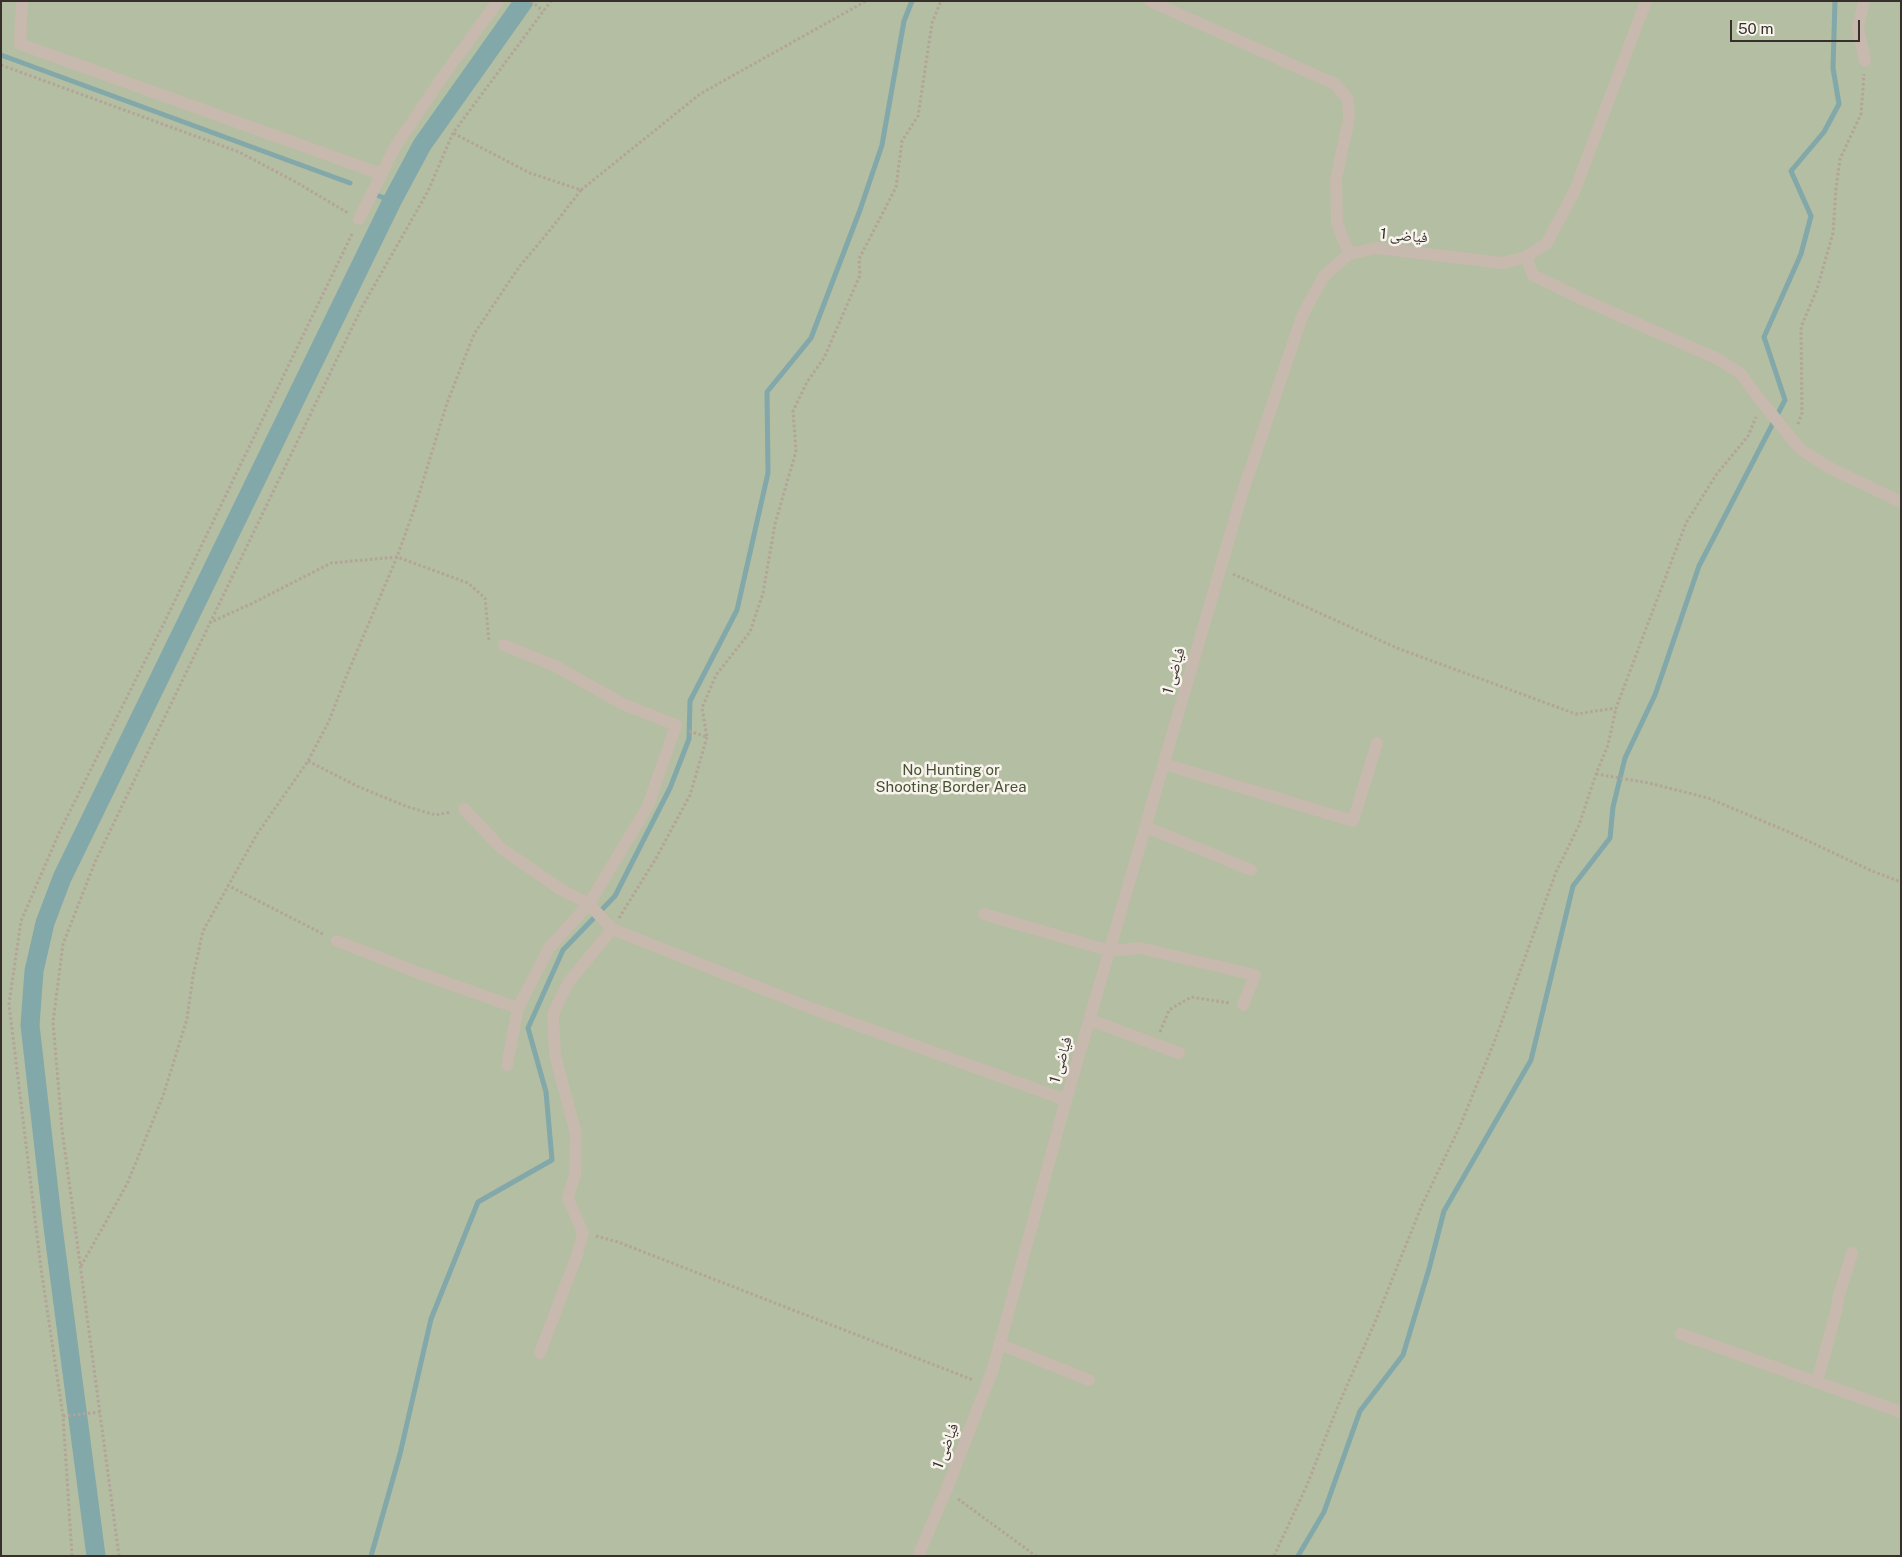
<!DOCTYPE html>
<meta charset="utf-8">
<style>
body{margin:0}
#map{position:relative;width:1902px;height:1557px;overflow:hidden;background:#f0e9e0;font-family:"Public Sans",sans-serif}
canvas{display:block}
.frame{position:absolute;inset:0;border:2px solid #362f2b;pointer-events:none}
.scale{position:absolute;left:1730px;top:20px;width:130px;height:22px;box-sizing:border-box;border:2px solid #362f2b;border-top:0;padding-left:6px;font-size:15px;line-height:18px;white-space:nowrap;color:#362f2b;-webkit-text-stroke:4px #f8f3ec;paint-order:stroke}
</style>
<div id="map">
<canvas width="1902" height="1557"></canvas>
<div class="frame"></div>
<div class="scale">50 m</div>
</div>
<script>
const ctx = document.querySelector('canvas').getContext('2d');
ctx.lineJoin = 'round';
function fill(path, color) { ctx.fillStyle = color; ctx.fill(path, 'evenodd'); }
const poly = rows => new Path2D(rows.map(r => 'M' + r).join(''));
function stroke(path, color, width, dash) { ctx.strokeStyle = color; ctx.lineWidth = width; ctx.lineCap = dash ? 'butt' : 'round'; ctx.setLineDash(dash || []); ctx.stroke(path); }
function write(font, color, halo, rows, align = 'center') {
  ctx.font = font + ' "Public Sans","Noto Naskh Arabic",sans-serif'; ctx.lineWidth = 5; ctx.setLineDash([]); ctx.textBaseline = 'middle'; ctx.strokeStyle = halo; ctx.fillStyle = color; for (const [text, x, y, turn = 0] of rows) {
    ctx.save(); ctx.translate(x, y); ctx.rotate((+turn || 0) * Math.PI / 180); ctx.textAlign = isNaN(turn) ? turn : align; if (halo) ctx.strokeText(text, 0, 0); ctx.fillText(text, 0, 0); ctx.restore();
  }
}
const green = poly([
 [1,1,1901,1,1901,1556,1,1556]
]);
const stream = poly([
 [1,55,350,183],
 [379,196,392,201],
 [371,1556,400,1454,431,1319,478,1202,552,1160,546,1092,528,1028,563,950,615,896,670,788,689,739,690,701,737,610,768,473,767,392,811,338,860,210,882,145,904,21,912,1],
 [1298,1556,1324,1512,1360,1411,1403,1355,1429,1269,1444,1211,1531,1060,1573,886,1610,838,1613,807,1625,758,1655,695,1699,566,1785,400,1764,337,1801,254,1811,216,1791,171,1824,132,1839,104,1833,68,1835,1]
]);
const canal = poly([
 [96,1556,53,1227,30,1025,34,971,45,923,62,878,392,201,422,145,524,1]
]);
const path = poly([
 [531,1,543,11],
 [1,65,239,152,294,181,348,213],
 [581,190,700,94,866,1],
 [1798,424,1802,413,1801,327,1817,289,1833,233,1836,188,1840,159,1861,114,1864,74],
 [1233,574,1397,648,1546,703,1576,714,1616,708,1686,523,1716,475,1748,436,1756,417],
 [209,623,255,602,331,563,397,557,468,583,485,598,489,641],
 [689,731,707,737,702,708,716,675,750,632,763,593,775,524,796,451,793,411,807,382,824,358,860,275,859,259,896,187,902,141,918,116,932,23,941,1],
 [308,761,359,787,408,807,436,815,451,812],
 [1596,774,1649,783,1708,798,1789,832,1872,871,1901,882],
 [227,885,325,935],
 [619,918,655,860,690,795,707,737],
 [1160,1032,1169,1010,1191,997,1230,1003],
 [596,1236,618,1242,973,1380],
 [81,1266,127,1184,163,1096,187,1019,193,976,203,931,257,834,308,761,329,721,346,677,397,557,415,507,447,403,474,334,519,267,550,230,581,190,530,173,453,133],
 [63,1416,100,1412],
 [958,1499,1036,1556],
 [72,1556,63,1416,41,1268,9,1004,21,921,59,833,164,623,353,232],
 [119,1556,62,1129,53,1022,63,944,95,862,362,307,428,191,453,133,551,1],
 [1274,1556,1307,1485,1337,1408,1375,1322,1422,1205,1460,1126,1495,1040,1556,872,1579,825,1596,774,1608,745,1616,708]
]);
const minor = poly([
 [22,1,20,44,381,174],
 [1150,1,1335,84,1348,99,1349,119,1336,179,1337,223,1349,254],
 [1864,1,1858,29,1865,61],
 [359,219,395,147,446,72,498,1],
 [1526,257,1533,275,1586,301,1718,359,1740,373,1757,396,1800,449,1828,467,1901,502],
 [1164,764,1353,821,1377,743],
 [464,809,501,848,560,889,589,904,612,929,816,1010,1066,1100],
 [1146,827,1251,870],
 [984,914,1110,951,1140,948,1255,975,1243,1005],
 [337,941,419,973,518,1008,549,948,589,904,648,806,676,725,623,704,555,666,504,645],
 [1090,1020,1179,1053],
 [507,1065,518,1008],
 [1681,1334,1901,1412],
 [999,1344,1089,1380],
 [540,1353,577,1255,583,1233,568,1198,575,1174,576,1134,555,1055,553,1014,568,983,612,929],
 [1817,1382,1836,1312,1839,1295,1852,1253],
 [918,1556,946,1491,993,1369,1066,1100,1242,494,1303,314,1324,276,1349,254,1376,248,1503,263,1526,257,1547,243,1575,190,1646,1]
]);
const streetNames = [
 ["فیاضی 1",1404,236,5],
 ["فیاضی 1",1174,671,-74],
 ["فیاضی 1",1061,1060,-74],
 ["فیاضی 1",946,1446,-69]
];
const parkNames = [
 ["No Hunting or",951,770],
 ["Shooting Border Area",951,787]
];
fill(green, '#b4bea2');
stroke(stream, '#82a8aa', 5);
stroke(canal, '#82a8aa', 19);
stroke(path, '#b3a497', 3, [2.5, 2.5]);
stroke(minor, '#c7b9ad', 12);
write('15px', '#362f2b', '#f8f3ec', streetNames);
write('15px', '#465231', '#f8f3ec', parkNames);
</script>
